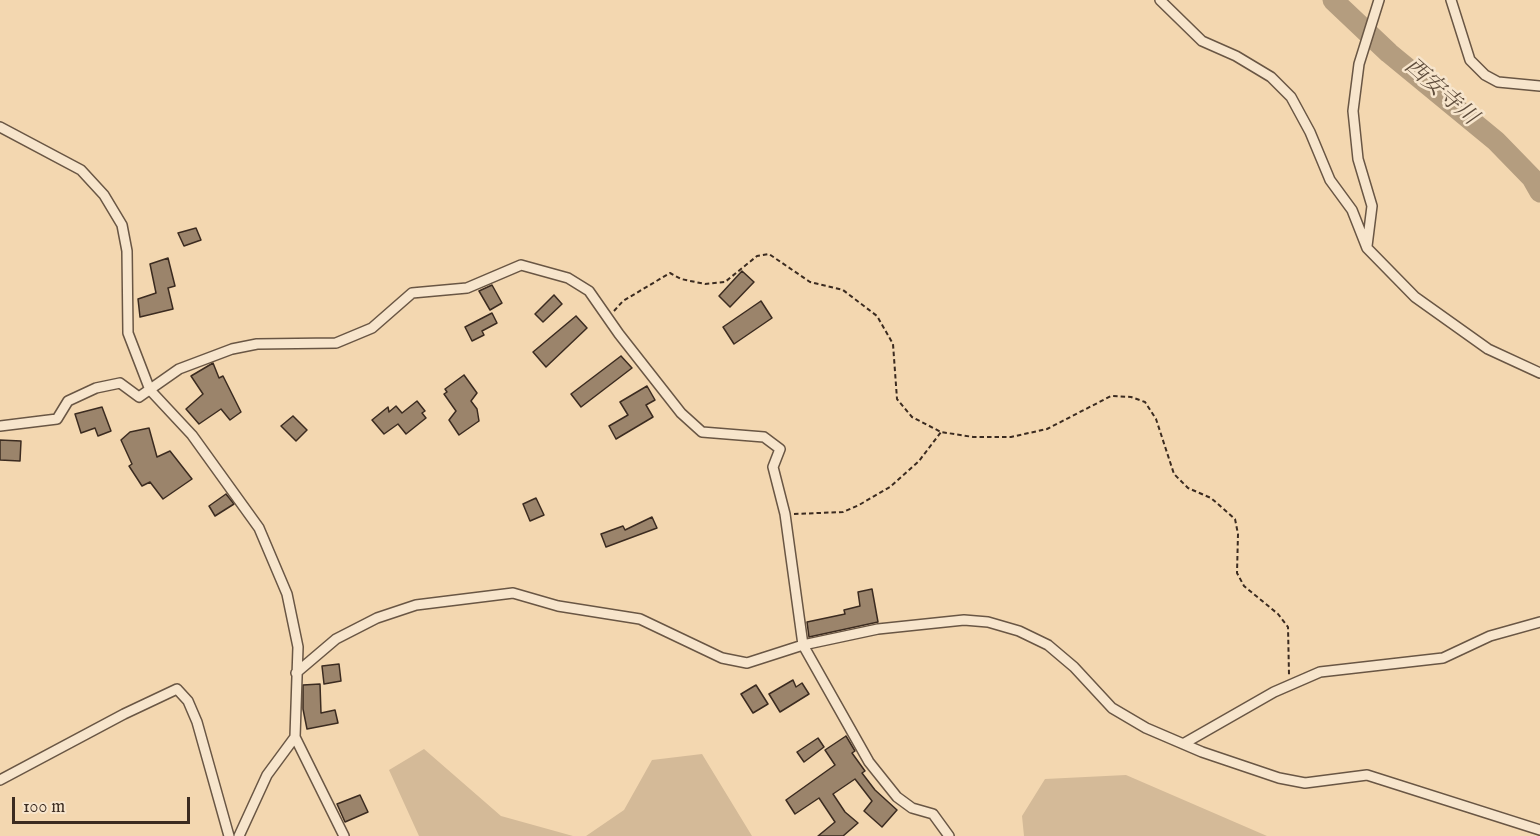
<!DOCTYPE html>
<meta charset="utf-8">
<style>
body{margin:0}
#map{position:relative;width:1540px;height:836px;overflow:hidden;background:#f3d7b0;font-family:"IM FELL English",serif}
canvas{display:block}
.scale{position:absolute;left:12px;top:797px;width:178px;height:27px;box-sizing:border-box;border:3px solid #3b2b20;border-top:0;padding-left:8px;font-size:18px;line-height:21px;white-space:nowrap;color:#3b2b20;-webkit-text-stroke:4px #f7e5cc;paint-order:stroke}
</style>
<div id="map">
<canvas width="1540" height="836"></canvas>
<div class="scale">100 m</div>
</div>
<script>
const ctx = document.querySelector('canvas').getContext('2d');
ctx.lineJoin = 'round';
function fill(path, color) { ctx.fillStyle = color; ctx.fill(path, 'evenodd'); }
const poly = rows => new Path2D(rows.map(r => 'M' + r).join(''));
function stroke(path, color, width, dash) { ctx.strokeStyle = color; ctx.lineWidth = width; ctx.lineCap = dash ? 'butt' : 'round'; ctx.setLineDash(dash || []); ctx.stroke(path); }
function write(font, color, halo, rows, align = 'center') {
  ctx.font = font + ' "IM FELL English","Noto Serif JP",serif'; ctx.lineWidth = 5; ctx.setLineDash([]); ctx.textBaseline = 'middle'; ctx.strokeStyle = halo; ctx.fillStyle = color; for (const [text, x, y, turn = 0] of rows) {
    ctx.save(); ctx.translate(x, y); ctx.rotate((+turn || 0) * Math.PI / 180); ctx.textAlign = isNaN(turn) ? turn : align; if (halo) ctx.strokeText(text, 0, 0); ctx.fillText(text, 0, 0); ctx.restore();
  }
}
const green = poly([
 [424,749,501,816,573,836,419,836,389,770],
 [702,754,752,836,586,836,624,810,652,760],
 [1126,775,1267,836,1024,836,1022,816,1045,779]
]);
const river = poly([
 [1333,0,1389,53,1496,141,1532,178,1540,192]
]);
const building = poly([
 [196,228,201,240,184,246,178,233,196,228],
 [168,258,175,286,168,288,173,309,140,317,138,299,156,293,150,264,168,258],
 [742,271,754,282,730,307,719,296,742,271],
 [492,285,502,303,490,310,479,291,492,285],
 [554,295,562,304,543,322,535,314,554,295],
 [761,301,772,318,734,344,723,327,761,301],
 [492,313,497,323,482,331,484,335,472,341,465,327,492,313],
 [576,316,587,328,546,367,533,352,576,316],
 [621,356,632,368,581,407,571,394,621,356],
 [213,363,219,378,223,376,241,412,230,420,221,409,199,424,186,409,203,394,191,376,213,363],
 [464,375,477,393,471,401,477,409,479,421,459,435,449,420,456,411,444,394,447,392,445,389,464,375],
 [647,386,655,400,646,405,653,417,616,439,609,426,628,415,620,402,647,386],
 [417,401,425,411,422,413,426,418,406,434,398,424,384,434,372,420,388,407,389,412,396,406,402,413,417,401],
 [102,407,111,431,98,436,95,428,81,433,75,414,102,407],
 [293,416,307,430,296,441,281,426,293,416],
 [149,428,157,457,170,451,192,479,163,499,150,482,142,486,129,466,132,464,121,440,130,432,149,428],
 [0,440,21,441,20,461,0,460,0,440],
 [226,494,234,504,215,516,209,506,226,494],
 [536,498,544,515,530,521,523,504,536,498],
 [652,517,657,528,606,547,601,534,623,526,625,530,652,517],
 [872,589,878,622,809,637,807,622,845,614,844,610,860,606,858,592,872,589],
 [339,664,341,681,324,684,322,666,339,664],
 [793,680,796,687,802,683,809,694,780,712,769,694,793,680],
 [320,684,321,713,335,710,338,723,307,729,303,709,303,685,320,684],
 [756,685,768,704,753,713,741,694,756,685],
 [846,736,855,751,852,753,865,771,862,773,875,790,897,810,882,827,864,811,872,801,855,779,833,794,845,812,858,823,843,836,818,836,835,822,819,798,795,814,786,800,835,765,825,750,846,736],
 [818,738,824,747,804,762,797,752,818,738],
 [360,795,368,812,345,822,337,804,360,795]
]);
const path = poly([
 [614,311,623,301,670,273,681,279,705,284,725,282,757,256,769,254,810,282,843,290,877,316,893,344,897,399,912,417,941,432,973,437,1011,437,1047,429,1111,396,1131,397,1145,402,1156,419,1174,474,1188,488,1211,498,1235,519,1238,534,1237,573,1244,586,1278,614,1288,627,1289,675],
 [794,514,843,512,859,505,890,487,919,461,941,432]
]);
const minor = poly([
 [1160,0,1202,41,1236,56,1271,77,1291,97,1310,132,1330,180,1352,210,1367,248,1415,297,1488,349,1540,373],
 [1451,0,1470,60,1485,75,1498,82,1540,86],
 [0,127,81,170,104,195,122,225,127,251,128,333,150,390,192,435,259,528,287,594,298,647,295,737,344,836],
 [1367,246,1372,206,1358,159,1353,111,1359,64,1379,0],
 [0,426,57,419,68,401,96,388,120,383,139,397,179,369,232,349,257,344,336,343,372,328,412,293,467,288,521,265,568,278,589,291,619,334,681,413,702,432,764,437,780,449,773,467,785,514,803,645,869,762,897,797,912,808,933,814,949,836],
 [296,673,336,639,377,618,416,605,513,593,558,606,640,619,722,658,747,663,803,645,878,629,964,620,988,622,1019,631,1048,645,1074,667,1112,708,1146,728,1202,752,1279,778,1305,783,1367,775,1540,830],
 [1183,744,1274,692,1320,672,1443,658,1490,636,1540,622],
 [0,780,124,714,177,689,188,701,197,722,229,836],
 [239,836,267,775,295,737]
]);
const waterNames = [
 ["西安寺川",1440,93,41]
];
fill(green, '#d4ba98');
stroke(river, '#b49d7f', 21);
fill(building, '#9b846b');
stroke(building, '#3b2b20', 1.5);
stroke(minor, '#695644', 12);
stroke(path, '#3b2b20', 2, [4.5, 3]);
stroke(minor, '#f7e5cc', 9);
write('italic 22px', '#5f4d3c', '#f7e5cc', waterNames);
</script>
